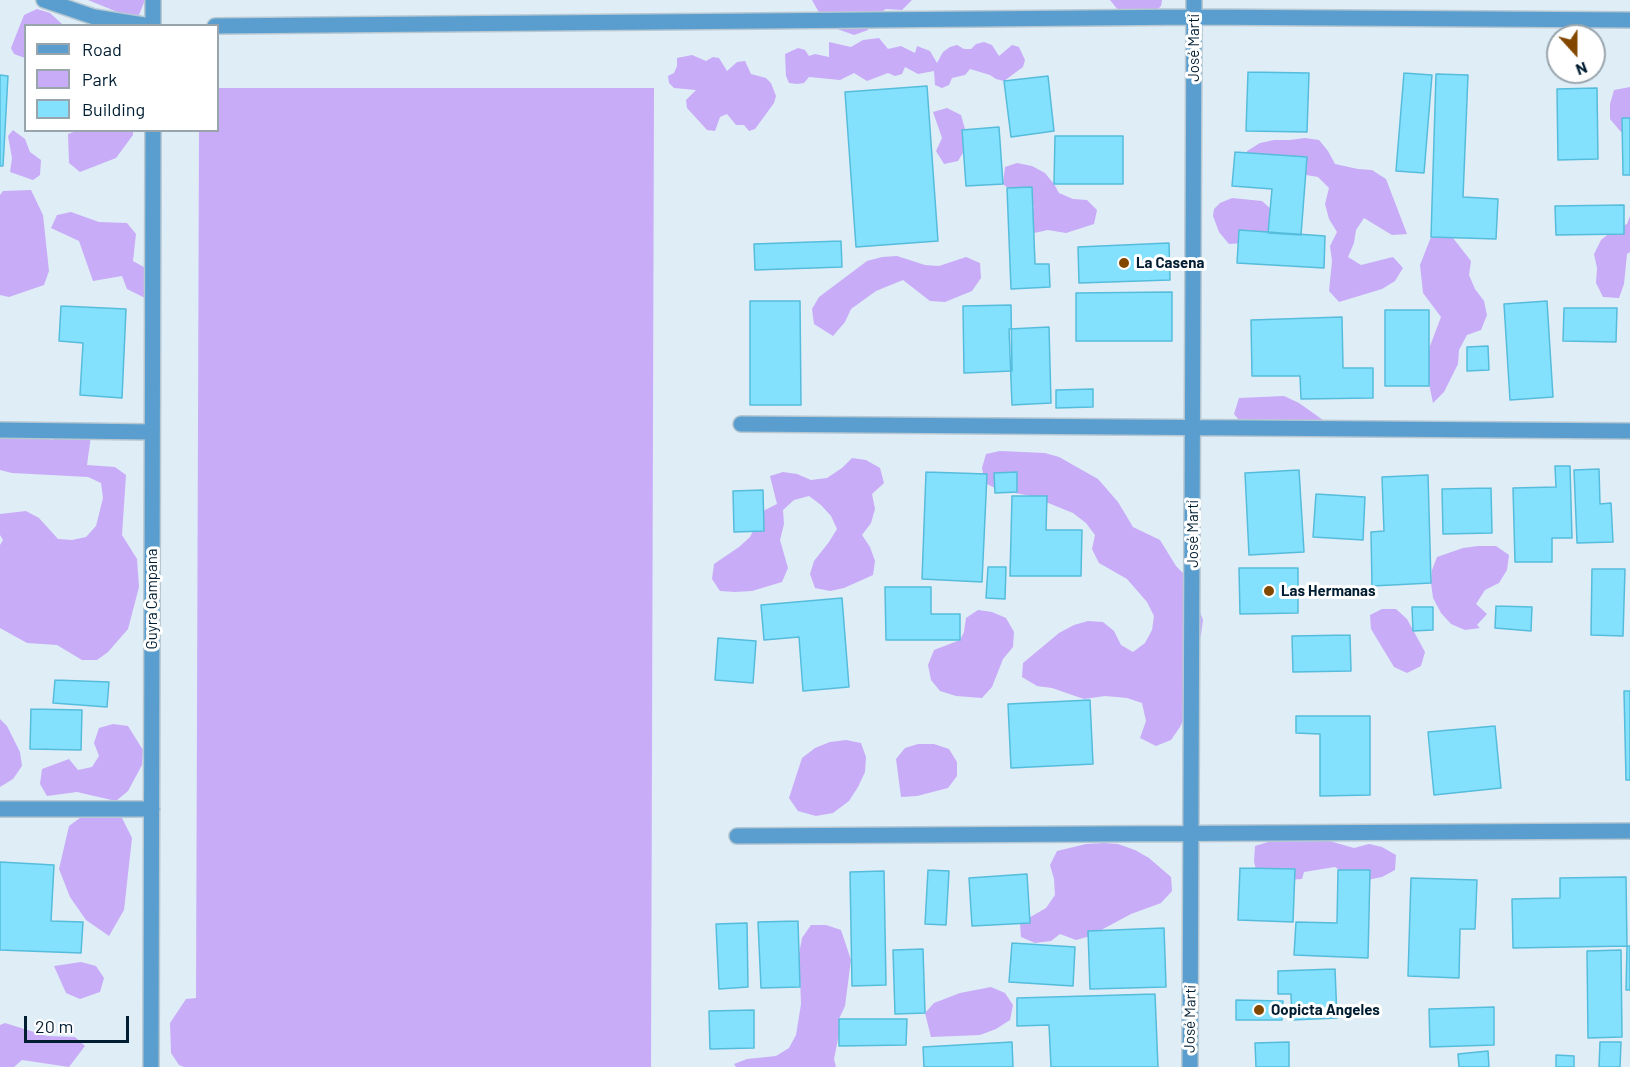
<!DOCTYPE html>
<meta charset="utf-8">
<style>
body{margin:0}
#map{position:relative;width:1630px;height:1067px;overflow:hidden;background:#dfedf7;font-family:Barlow,sans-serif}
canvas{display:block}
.legend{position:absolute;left:24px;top:24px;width:195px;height:108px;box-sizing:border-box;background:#fff;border:2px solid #99a5ad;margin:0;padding:8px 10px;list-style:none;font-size:18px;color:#001d31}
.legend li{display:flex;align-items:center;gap:12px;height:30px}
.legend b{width:30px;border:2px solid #99a5ad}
.north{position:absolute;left:1546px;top:24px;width:60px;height:60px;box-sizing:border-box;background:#fff;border:2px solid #99a5ad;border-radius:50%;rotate:159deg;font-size:16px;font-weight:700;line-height:24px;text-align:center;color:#001d31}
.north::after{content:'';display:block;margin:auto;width:21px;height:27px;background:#834800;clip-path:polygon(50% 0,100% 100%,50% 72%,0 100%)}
.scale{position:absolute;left:24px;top:1016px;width:105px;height:27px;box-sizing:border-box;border:3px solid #001d31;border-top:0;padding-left:8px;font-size:18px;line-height:21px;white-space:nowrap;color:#001d31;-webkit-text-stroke:4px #fff;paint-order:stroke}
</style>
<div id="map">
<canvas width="1630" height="1067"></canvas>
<ul class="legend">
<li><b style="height:8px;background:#599ece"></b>Road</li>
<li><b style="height:16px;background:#c8acf7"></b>Park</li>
<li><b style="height:16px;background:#84e1fe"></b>Building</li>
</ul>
<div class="north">N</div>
<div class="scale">20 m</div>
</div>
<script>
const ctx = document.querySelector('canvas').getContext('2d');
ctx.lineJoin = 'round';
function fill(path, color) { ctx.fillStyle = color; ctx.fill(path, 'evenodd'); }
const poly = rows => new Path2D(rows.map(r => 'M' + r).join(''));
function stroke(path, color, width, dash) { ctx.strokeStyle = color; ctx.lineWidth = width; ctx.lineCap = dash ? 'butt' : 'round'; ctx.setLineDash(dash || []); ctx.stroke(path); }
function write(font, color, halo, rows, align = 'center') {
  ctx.font = font + ' Barlow,sans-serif'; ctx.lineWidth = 6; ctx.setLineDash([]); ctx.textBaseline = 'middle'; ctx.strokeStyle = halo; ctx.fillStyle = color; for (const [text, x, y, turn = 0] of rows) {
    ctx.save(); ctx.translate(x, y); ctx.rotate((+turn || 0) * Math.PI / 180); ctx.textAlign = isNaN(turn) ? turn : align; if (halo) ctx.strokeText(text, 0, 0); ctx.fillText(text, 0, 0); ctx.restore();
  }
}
const green = poly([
 [88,0,145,0,137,20],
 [812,0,912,0,902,10,886,9,874,16,868,30,854,35,826,25],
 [1110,0,1162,0,1161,6,1156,11,1118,10],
 [37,9,50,13,63,25,26,26,25,58,14,54,11,48,24,15],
 [879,38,888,49,901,46,915,53,917,46,930,51,937,63,943,52,950,47,957,45,964,49,971,49,976,44,984,42,992,45,999,56,1012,45,1019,47,1025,60,1023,67,1004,81,996,79,990,75,970,69,965,75,952,78,949,85,942,88,935,85,934,71,918,74,905,67,902,74,895,76,888,73,867,81,854,73,840,80,809,77,804,83,797,84,789,83,786,76,785,54,798,48,805,50,809,56,815,54,829,57,829,42,851,47,863,40],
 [692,55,706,61,713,57,719,58,727,71,737,62,745,61,751,74,766,78,771,83,776,96,774,103,755,129,749,131,744,125,736,125,727,114,720,117,715,131,707,130,687,108,686,100,696,90,674,88,669,83,668,76,674,73,677,66,677,58],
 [1630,87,1630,130,1621,132,1610,119,1610,104,1614,90],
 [218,88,654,88,651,1067,184,1067,179,1065,171,1053,170,1023,186,999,196,998,199,131,218,130],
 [947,108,961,115,969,143,958,161,944,164,936,151,942,138,933,112],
 [13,130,25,139,30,152,41,160,40,175,33,180,10,172,12,158,8,136],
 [133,131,133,135,116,158,80,172,69,163,68,134,76,131],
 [1305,138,1319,140,1328,151,1335,164,1358,169,1372,170,1386,179,1407,234,1392,235,1364,218,1356,230,1354,243,1348,257,1361,265,1393,257,1403,268,1395,281,1382,289,1339,302,1329,291,1332,261,1330,246,1337,232,1329,219,1325,204,1329,188,1318,177,1247,165,1247,151,1260,143,1274,140,1290,140],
 [1017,163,1032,166,1045,173,1054,184,1059,193,1073,199,1087,200,1097,210,1094,224,1066,233,1048,230,1034,233,1030,219,1034,206,1020,198,1003,184,1005,167],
 [31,190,43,215,49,271,44,285,9,297,0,295,0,195,3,191],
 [1232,198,1262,201,1273,211,1274,231,1245,243,1229,244,1219,232,1213,216,1214,209,1220,203],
 [71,212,99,222,127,223,136,234,133,261,158,275,147,299,127,289,122,276,93,281,79,241,51,228,57,215],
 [1630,216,1630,252,1627,254,1624,284,1619,298,1603,297,1596,283,1597,268,1594,254,1601,240,1612,231,1627,224],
 [1431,237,1453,238,1471,261,1469,275,1475,289,1484,301,1487,315,1481,330,1467,335,1459,350,1458,364,1444,392,1433,403,1427,374,1428,360,1430,346,1441,317,1423,293,1420,265],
 [897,256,925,265,939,266,966,257,980,263,981,278,972,291,945,302,930,301,903,280,876,291,851,309,845,322,833,336,814,324,812,309,819,297,867,261,882,257],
 [1284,396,1299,403,1323,420,1314,431,1243,425,1234,414,1239,398],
 [25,424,51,440,78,432,91,436,87,465,115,467,126,475,122,535,137,559,139,587,128,629,108,652,97,660,82,660,57,645,27,643,0,628,0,545,3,540,0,535,0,514,26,511,39,518,58,539,72,540,86,537,96,526,103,498,101,483,88,477,12,473,0,470,0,427],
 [1000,451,1045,453,1059,457,1098,479,1118,502,1133,527,1160,540,1176,566,1187,577,1203,620,1201,635,1195,649,1187,712,1180,727,1171,740,1156,746,1140,738,1146,721,1142,703,1127,698,1105,696,1084,699,1052,688,1037,686,1022,677,1023,663,1059,633,1074,625,1088,621,1103,622,1114,631,1121,645,1133,652,1145,643,1152,630,1154,616,1147,602,1127,579,1099,563,1092,549,1095,535,1086,523,1073,513,1031,496,999,490,985,483,982,468,986,454],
 [852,458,866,460,880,468,884,483,872,494,875,509,871,523,862,535,870,547,875,561,873,575,844,588,830,591,815,588,810,574,814,561,829,542,837,529,831,516,821,505,809,496,794,500,783,510,784,524,780,540,788,568,782,582,752,591,735,592,720,591,712,579,714,564,739,547,750,537,763,511,777,504,770,476,783,472,797,474,811,480,827,478,842,468],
 [1478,546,1496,546,1509,555,1507,570,1499,583,1485,590,1476,604,1487,614,1477,625,1480,628,1465,630,1451,624,1441,613,1433,598,1431,583,1432,570,1437,557,1463,548],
 [1382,609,1396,609,1407,619,1425,652,1421,666,1407,673,1394,667,1371,629,1370,615],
 [978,610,992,612,1006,618,1014,632,1013,647,1003,659,992,687,982,698,956,696,940,691,931,680,928,665,934,650,960,640,964,632,966,618],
 [0,719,7,726,20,752,22,766,13,779,0,787],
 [113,724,128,726,143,750,142,765,128,791,116,801,77,792,47,796,40,784,42,769,69,759,78,770,92,767,99,756,94,743,99,728],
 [846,740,861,743,866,757,865,772,858,787,849,801,833,813,816,816,798,811,789,798,802,758,815,748,830,742],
 [918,744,934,744,949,749,957,762,957,776,948,788,917,796,901,797,896,759,905,748],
 [92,809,119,812,132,838,124,910,109,936,86,920,70,897,59,869,69,826],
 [1312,836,1354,848,1369,844,1382,847,1396,855,1395,870,1382,877,1367,880,1352,878,1335,867,1304,872,1302,879,1271,881,1257,875,1254,861,1255,846,1268,842],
 [1104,843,1118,844,1135,850,1149,858,1171,877,1172,891,1161,903,1131,914,1090,936,1076,940,1060,934,1051,941,1035,943,1021,937,1020,923,1046,908,1055,895,1054,879,1050,865,1057,851,1086,844],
 [811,925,826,925,841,930,851,960,845,1006,839,1019,840,1029,834,1059,836,1067,736,1067,734,1064,747,1059,776,1056,789,1048,796,1035,801,1004,799,954,802,938],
 [81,962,96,966,104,978,100,992,80,999,66,993,54,966],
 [991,987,1005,993,1013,1005,1010,1020,996,1029,980,1035,931,1037,925,1013,934,1003,960,993],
 [5,1023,47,1036,75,1037,85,1046,69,1067,22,1060,14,1067,0,1067,0,1025]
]);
const building = poly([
 [1248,72,1309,73,1307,132,1246,131,1248,72],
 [1404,73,1432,75,1424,173,1396,171,1404,73],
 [1436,74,1468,75,1463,197,1498,199,1496,239,1431,237,1436,74],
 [0,75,8,76,3,166,0,166,0,75],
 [1048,76,1054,131,1011,137,1004,81,1048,76],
 [927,86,938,241,856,247,845,92,927,86],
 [1597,88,1598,159,1558,160,1557,89,1597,88],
 [1622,118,1630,118,1630,175,1623,175,1622,118],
 [999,127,1003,184,966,186,962,130,999,127],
 [1055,136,1123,136,1123,184,1054,184,1055,136],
 [1235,152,1307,157,1301,235,1268,233,1272,189,1232,186,1235,152],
 [1032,187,1035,264,1049,264,1050,287,1011,289,1007,188,1032,187],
 [1624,205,1624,234,1556,235,1555,206,1624,205],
 [1239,230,1325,236,1324,268,1237,263,1239,230],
 [841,241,842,267,755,270,754,244,841,241],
 [1169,243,1170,280,1079,283,1078,247,1169,243],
 [1172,292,1172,341,1076,341,1076,293,1172,292],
 [750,301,800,301,801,405,750,405,750,301],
 [1547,301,1553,397,1510,400,1504,304,1547,301],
 [1011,305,1012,371,964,373,963,306,1011,305],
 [61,306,126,309,122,398,80,395,83,343,59,341,61,306],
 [1564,308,1617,308,1616,342,1563,341,1564,308],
 [1385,310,1429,310,1429,386,1385,386,1385,310],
 [1342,317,1343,368,1373,368,1373,398,1301,399,1300,376,1252,376,1251,320,1342,317],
 [1049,327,1051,403,1012,405,1009,329,1049,327],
 [1488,346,1489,370,1467,371,1467,347,1488,346],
 [1093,389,1093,407,1056,408,1056,390,1093,389],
 [1555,466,1570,466,1572,538,1552,538,1552,562,1515,562,1513,488,1556,487,1555,466],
 [1599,469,1600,504,1611,503,1613,542,1577,543,1574,470,1599,469],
 [1299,470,1304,552,1249,555,1245,473,1299,470],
 [926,472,987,474,982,582,922,579,926,472],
 [1017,472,1017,492,995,493,994,473,1017,472],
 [1428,475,1431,583,1372,586,1371,532,1384,531,1382,477,1428,475],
 [1491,488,1492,533,1443,534,1442,489,1491,488],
 [763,490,764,531,734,532,733,491,763,490],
 [1316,494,1365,497,1363,540,1313,537,1316,494],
 [1012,496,1047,496,1046,530,1082,530,1081,576,1010,576,1012,496],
 [988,567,1006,567,1005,599,986,598,988,567],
 [1239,568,1298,568,1298,613,1240,614,1239,568],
 [1592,569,1625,569,1623,636,1591,635,1592,569],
 [885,587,931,587,931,614,960,614,960,640,886,640,885,587],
 [842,598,849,687,803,691,799,637,764,640,761,605,842,598],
 [1496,606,1532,607,1531,631,1495,628,1496,606],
 [1412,607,1433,607,1433,630,1413,631,1412,607],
 [1350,635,1351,671,1293,672,1292,636,1350,635],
 [718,638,756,641,753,683,715,680,718,638],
 [55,680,109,682,107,707,53,703,55,680],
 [1624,691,1630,691,1630,780,1626,780,1624,691],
 [1090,700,1093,764,1011,768,1008,704,1090,700],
 [31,709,82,710,81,750,30,749,31,709],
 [1296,716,1370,716,1370,795,1320,796,1320,734,1296,733,1296,716],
 [1495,726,1501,788,1434,795,1428,732,1495,726],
 [0,862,54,865,51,921,83,922,81,953,0,950,0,862],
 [1240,868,1295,869,1293,922,1238,920,1240,868],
 [928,870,949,871,946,925,925,924,928,870],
 [1338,870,1370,870,1368,958,1294,955,1296,922,1337,923,1338,870],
 [884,871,886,985,852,986,850,872,884,871],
 [1027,874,1030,923,972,926,969,878,1027,874],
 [1626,877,1627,946,1513,948,1512,899,1560,898,1560,878,1626,877],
 [1411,878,1477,880,1475,929,1460,929,1459,978,1408,976,1411,878],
 [798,921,800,987,761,988,758,922,798,921],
 [747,923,748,987,719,989,716,924,747,923],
 [1164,928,1166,987,1090,989,1088,931,1164,928],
 [1012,943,1075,947,1073,986,1009,982,1012,943],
 [1627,946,1630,946,1630,990,1626,990,1627,946],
 [923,949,925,1013,895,1014,893,950,923,949],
 [1621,950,1622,1037,1588,1038,1587,951,1621,950],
 [1335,969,1337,1018,1292,1020,1291,994,1278,994,1278,971,1335,969],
 [1155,994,1158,1067,1051,1067,1049,1025,1017,1026,1017,998,1155,994],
 [1236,1000,1283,1001,1282,1020,1236,1020,1236,1000],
 [1494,1007,1494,1045,1430,1047,1429,1009,1494,1007],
 [754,1010,754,1048,710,1049,709,1011,754,1010],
 [839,1019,907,1019,906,1045,839,1046,839,1019],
 [1012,1042,1013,1067,924,1067,923,1047,1012,1042],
 [1289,1042,1289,1067,1256,1067,1255,1043,1289,1042],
 [1600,1042,1621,1042,1620,1067,1599,1067,1600,1042],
 [1488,1051,1489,1067,1459,1067,1458,1054,1488,1051],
 [1556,1055,1574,1056,1574,1067,1556,1067,1556,1055]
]);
const street = poly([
 [44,0,94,17,150,26],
 [153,26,153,0],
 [215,26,1194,17,1630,20],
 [741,424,1630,431],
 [0,430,152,432],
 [0,809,152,809],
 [737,836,1630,831],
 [151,1067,153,130],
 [1190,1067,1194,0]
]);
const markers = [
 [1124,263,6,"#834800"],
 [1269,591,6,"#834800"],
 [1259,1010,6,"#834800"]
];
const streetNames = [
 ["José Martí",1194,48,-90],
 ["José Martí",1193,534,-90],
 ["Guyra Campana",152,599,-90],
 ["José Martí",1190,1019,-89]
];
const poiNames = [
 ["La Casena",1136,263],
 ["Las Hermanas",1281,591],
 ["Oopicta Angeles",1271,1010]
];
fill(green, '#c8acf7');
fill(building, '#84e1fe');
stroke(building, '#56bcdb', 1.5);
stroke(street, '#b7c8d3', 18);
stroke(street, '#599ece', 15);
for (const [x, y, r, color] of markers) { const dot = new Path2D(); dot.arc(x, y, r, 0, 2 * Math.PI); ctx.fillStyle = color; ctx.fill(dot); stroke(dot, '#fff', 2); }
write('15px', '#001d31', '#fff', streetNames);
write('bold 15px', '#001d31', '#fff', poiNames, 'left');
</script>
